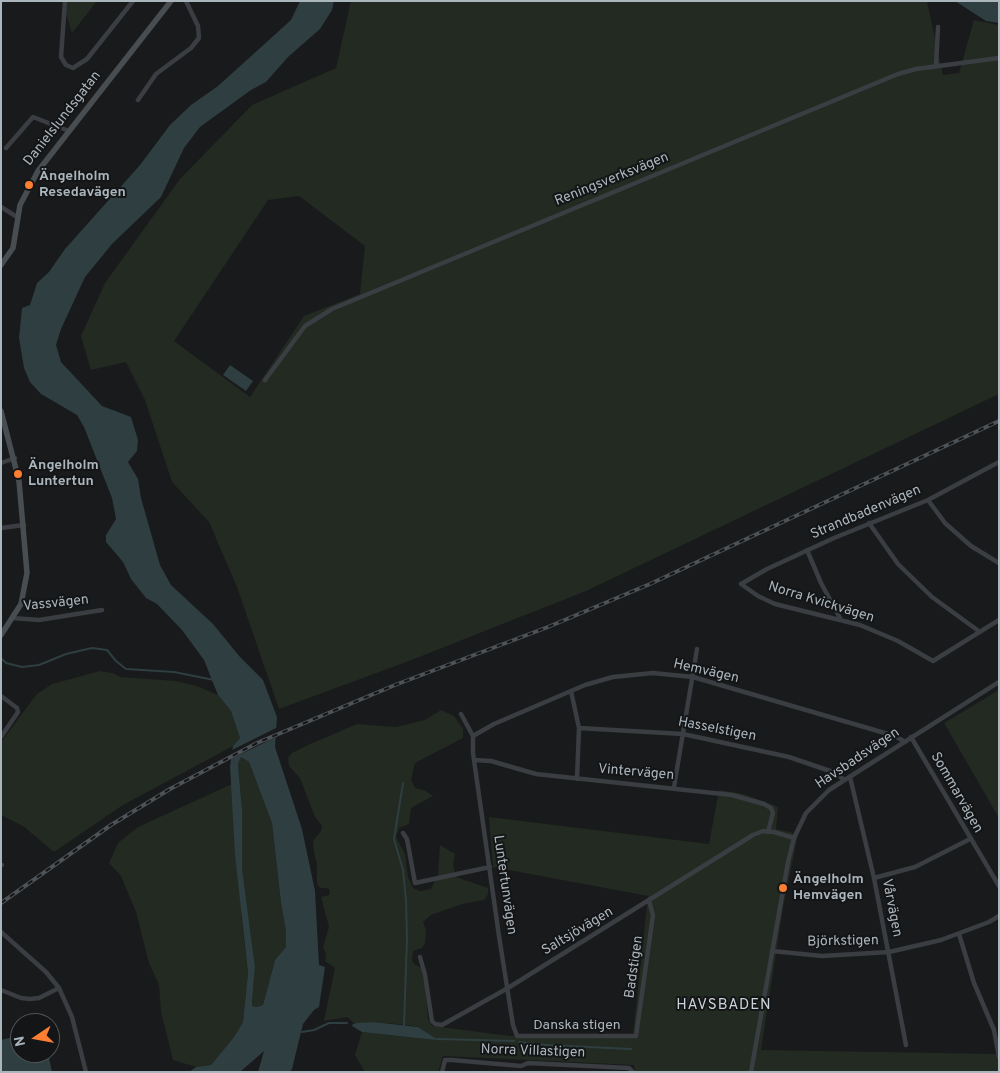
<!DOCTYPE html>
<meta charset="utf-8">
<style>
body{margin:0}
#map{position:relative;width:1000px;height:1073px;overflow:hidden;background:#191a1c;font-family:Overpass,sans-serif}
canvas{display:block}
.frame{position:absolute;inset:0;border:2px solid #abb5bc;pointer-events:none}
.north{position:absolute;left:10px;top:1013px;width:50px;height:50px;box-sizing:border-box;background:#141517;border:1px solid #505559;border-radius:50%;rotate:258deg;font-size:14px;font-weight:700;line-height:20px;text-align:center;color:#abb5bc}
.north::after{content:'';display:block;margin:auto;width:18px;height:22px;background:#fc7e32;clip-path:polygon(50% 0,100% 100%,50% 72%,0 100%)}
</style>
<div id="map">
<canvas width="1000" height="1073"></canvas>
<div class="frame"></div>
<div class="north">N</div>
</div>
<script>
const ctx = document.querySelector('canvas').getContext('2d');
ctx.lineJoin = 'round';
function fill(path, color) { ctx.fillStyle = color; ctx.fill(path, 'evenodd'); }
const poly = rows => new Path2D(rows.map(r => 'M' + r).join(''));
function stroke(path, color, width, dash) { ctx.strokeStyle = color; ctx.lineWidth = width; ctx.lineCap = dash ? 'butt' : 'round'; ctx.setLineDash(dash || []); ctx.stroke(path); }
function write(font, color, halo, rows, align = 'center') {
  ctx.font = font + ' Overpass,sans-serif'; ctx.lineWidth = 4; ctx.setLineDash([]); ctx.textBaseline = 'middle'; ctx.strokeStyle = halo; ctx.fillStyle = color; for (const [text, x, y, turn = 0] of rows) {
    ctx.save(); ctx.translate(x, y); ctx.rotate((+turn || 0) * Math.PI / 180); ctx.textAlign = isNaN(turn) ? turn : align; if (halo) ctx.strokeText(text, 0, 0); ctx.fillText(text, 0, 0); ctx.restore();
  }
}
const green = poly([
 [67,1,97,1,72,33,66,14],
 [351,1,927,1,943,75,959,73,974,20,999,25,999,394,586,591,409,661,279,709,237,587,209,522,172,482,145,400,126,362,91,370,81,336,105,283,180,179,252,105,336,68],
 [299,196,365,246,360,294,304,316,250,397,174,341,268,200],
 [100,671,112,673,121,677,176,681,197,686,218,695,231,711,240,738,233,746,123,805,54,852,23,826,1,815,1,742,37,694,52,684],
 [999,690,999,818,944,723],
 [441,710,454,716,463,729,463,738,415,763,411,780,415,788,426,791,433,796,411,808,409,824,399,828,396,837,405,854,408,877,413,888,420,891,431,889,438,875,440,845,455,854,453,865,456,877,488,888,488,894,484,900,462,904,431,915,423,922,426,930,425,943,422,948,413,951,412,960,414,964,421,968,426,991,428,1020,432,1026,510,1036,633,1035,648,896,493,867,489,817,709,844,719,790,744,794,778,807,776,829,798,834,783,908,761,1050,999,1054,999,1072,635,1072,634,1065,443,1056,438,1072,365,1072,355,1055,362,1032,435,1040,437,1039,418,1027,408,1025,374,1022,355,1024,347,1017,324,1021,335,968,325,961,326,954,323,947,329,927,321,897,329,895,330,890,327,888,320,888,317,884,317,864,314,853,313,841,321,831,322,826,315,817,300,778,289,766,288,758,292,753,308,745,357,724,396,727,425,720],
 [241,757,249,762,272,823,281,903,286,931,286,947,275,960,263,1005,257,1007,252,1006,252,1002,255,967,242,868,242,809,238,764],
 [232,784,242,923,248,973,243,1022,234,1037,211,1065,196,1067,173,1060,161,1012,159,985,149,963,136,912,121,876,109,863,118,843,138,827]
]);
const water = poly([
 [300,1,334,1,332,10,320,29,288,57,266,82,251,90,200,127,184,148,161,197,112,244,85,277,61,329,56,345,61,362,102,406,131,417,138,440,137,451,128,462,138,479,141,498,160,565,171,585,213,624,240,657,263,680,277,717,275,747,302,829,315,891,319,965,325,967,319,1007,314,1010,303,1024,292,1069,290,1072,258,1072,264,1051,240,1072,189,1072,196,1067,211,1065,234,1037,243,1022,248,973,235,855,230,766,233,746,240,738,231,711,218,695,204,660,182,630,157,604,146,598,131,579,123,562,106,542,106,535,116,519,112,498,84,427,77,415,41,394,30,382,24,368,19,338,22,308,30,305,37,283,49,272,65,249,140,165,170,125,191,105,218,86,291,20],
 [241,757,249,762,272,823,281,903,286,931,286,947,275,960,263,1005,257,1007,252,1006,252,1002,255,967,242,868,242,809,238,764],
 [955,1,999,1,999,23,986,21],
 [230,365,253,381,246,391,223,375],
 [374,1022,418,1027,437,1039,435,1040,362,1032,352,1026,353,1024,357,1023],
 [20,1035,20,1053,48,1053,52,1072,1,1072,1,1040]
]);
const pier = poly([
 [280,726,280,735,229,760,230,751]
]);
const stream = poly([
 [1,658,6,663,22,667,39,665,66,654,92,648,107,650,116,661,126,669,174,672,214,680],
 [403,783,394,839,403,870,406,900,407,939,404,1025],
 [302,1032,314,1030,329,1023,347,1023],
 [437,1039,514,1041],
 [519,1042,546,1045,631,1049]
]);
const street = poly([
 [65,1,61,57,66,65,73,68,87,59,133,1],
 [936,66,938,27],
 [138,100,156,74,191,48,199,38,198,26,186,1],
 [6,148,33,117,69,131],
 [1,207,17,217],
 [265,380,305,326,332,309,898,74,916,69,999,58],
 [999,462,928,500,834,538,767,569,741,584,758,596,775,604,860,625,898,641,933,661,999,620],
 [1,463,15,458],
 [928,500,945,523,971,546,999,563],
 [869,523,898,564,932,597,980,632],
 [1,528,24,525],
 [807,550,821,583,841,620],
 [12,618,39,620,102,610],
 [571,691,579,728,577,779],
 [1,696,17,708,18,712,1,737],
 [461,714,473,736,473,753,499,936,513,1025,517,1036,636,1036,653,915,649,901],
 [579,728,683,734,789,757,836,773,844,780],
 [473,736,494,724,585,685,613,677,653,673,693,677,895,736,905,742],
 [911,737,999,886],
 [474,760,491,761,536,774,732,795,764,804,771,808,773,813,768,832],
 [850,777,874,878,906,1045],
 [674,787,697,649],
 [403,833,407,839,415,883,490,867],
 [1,865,2,865],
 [874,878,915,867,970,839],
 [1,932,46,972,59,988,72,1017,86,1072],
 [959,934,974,983,994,1030,999,1057],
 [772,951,822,956,889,952,941,940,989,922,999,916],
 [420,957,425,975,432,1021,435,1024,442,1025,508,988,753,835,763,831,774,832,794,838],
 [1,990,21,998,30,999,39,998,59,988],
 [442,1072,445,1060,452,1060,521,1066,528,1063,629,1068,633,1072],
 [751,1072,788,862,794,838,806,813,829,790,999,682]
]);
const secondary = poly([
 [1,265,13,248,20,205,38,171,171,1],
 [1,411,19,481,27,573,21,604,1,635]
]);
const rail = poly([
 [1,903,111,825,170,789,257,743,395,685,548,627,650,584,999,421]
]);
const markers = [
 [29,185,5,"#fc7e32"],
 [18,474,5,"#fc7e32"],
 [783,888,5,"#fc7e32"]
];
const streetNames = [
 ["Danielslundsgatan",63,119,-52],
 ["Reningsverksvägen",612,180,-22],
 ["Strandbadenvägen",866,513,-23],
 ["Norra Kvickvägen",821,603,17],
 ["Vassvägen",56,604,-6],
 ["Hemvägen",706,672,13],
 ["Hasselstigen",717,730,11],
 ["Havsbadsvägen",858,759,-34],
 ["Vintervägen",636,773,5],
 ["Sommarvägen",956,793,60],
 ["Luntertunvägen",504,885,82],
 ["Vårvägen",891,908,79],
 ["Saltsjövägen",578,932,-31],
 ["Björkstigen",843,942,-1],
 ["Badstigen",635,967,-82],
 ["Danska stigen",577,1026],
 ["Norra Villastigen",533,1052,2]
];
const poiNames = [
 ["Ängelholm",39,177],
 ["Resedavägen",39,193],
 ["Ängelholm",28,466],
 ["Luntertun",28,482],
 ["Ängelholm",793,880],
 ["Hemvägen",793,896]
];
const neighbourhoodNames = [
 ["HAVSBADEN",724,1006]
];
fill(green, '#222a21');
fill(water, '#2e3e41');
fill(pier, '#191a1c');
stroke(stream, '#2e3e41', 2);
stroke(street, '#3a3d41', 4.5);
stroke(secondary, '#484d51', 5.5);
stroke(rail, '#4d5256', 4);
stroke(rail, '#141517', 2, [5.5]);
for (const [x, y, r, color] of markers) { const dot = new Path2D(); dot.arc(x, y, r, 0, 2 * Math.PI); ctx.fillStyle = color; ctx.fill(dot); stroke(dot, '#141517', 2); }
write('14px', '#abb5bc', '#141517', streetNames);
write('bold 14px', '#abb5bc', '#141517', poiNames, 'left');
ctx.letterSpacing = '1px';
write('15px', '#ccd3d8', '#141517', neighbourhoodNames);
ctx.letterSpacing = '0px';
</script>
